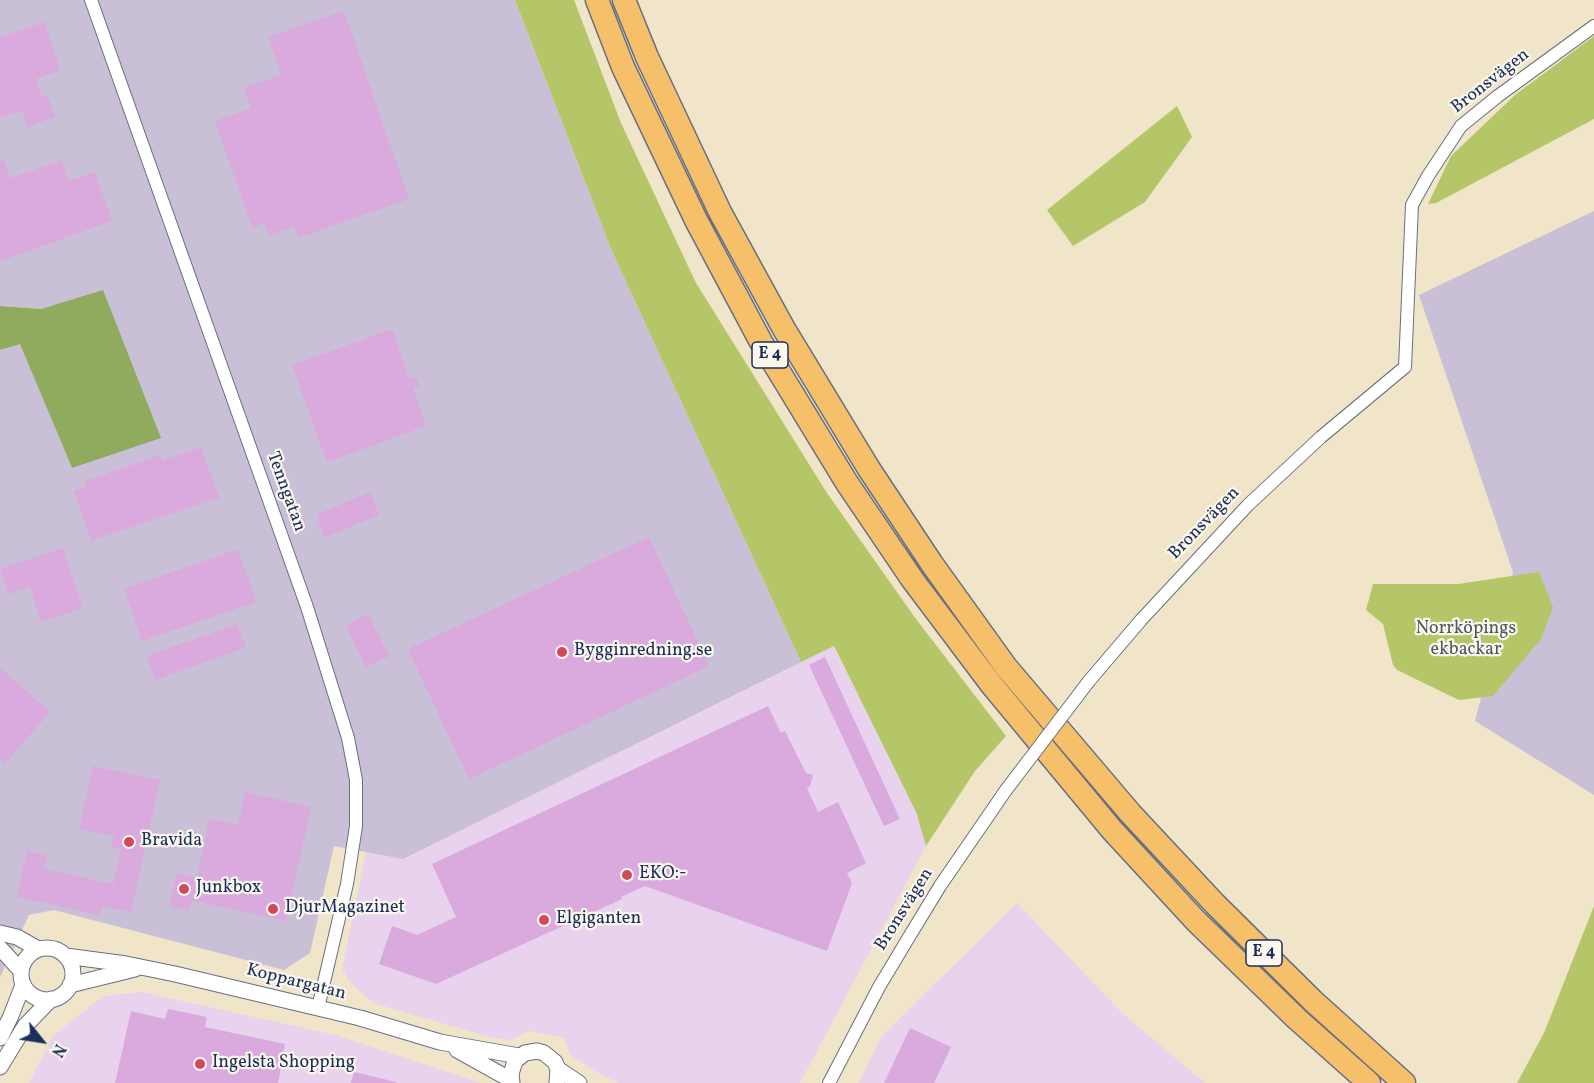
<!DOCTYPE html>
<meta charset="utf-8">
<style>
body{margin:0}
#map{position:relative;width:1594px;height:1083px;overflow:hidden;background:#f0e5c9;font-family:Vollkorn,serif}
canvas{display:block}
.north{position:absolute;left:12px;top:1011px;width:60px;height:60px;-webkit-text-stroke:4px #fbf7ec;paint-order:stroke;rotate:120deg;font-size:16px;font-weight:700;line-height:24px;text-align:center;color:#1b2f5e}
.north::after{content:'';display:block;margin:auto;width:21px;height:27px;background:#1b2f5e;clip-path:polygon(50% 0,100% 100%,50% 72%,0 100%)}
</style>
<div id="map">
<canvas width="1594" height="1083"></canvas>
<div class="north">N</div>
</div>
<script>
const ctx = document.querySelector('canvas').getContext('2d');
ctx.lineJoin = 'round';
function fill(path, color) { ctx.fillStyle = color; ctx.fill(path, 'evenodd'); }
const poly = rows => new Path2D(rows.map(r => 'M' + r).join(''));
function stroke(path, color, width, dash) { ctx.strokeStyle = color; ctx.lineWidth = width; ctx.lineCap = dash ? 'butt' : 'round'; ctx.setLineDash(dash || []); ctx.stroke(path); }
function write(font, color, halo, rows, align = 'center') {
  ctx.font = font + ' Vollkorn,serif'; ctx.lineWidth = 4.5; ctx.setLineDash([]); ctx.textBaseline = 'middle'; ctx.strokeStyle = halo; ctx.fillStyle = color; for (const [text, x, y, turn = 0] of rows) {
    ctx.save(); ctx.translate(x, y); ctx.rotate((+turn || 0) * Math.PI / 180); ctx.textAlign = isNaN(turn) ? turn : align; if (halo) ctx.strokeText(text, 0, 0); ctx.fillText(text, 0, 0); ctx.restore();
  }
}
const built = poly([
 [833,645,916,812,926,846,800,1083,620,1083,603,1076,570,1055,564,1038,529,1031,511,1040,490,1037,373,1003,351,983,342,969,366,852,403,859],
 [1017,903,1122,1013,1205,1083,859,1083,881,1037],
 [141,992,335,1035,481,1083,29,1083,53,1036,103,996]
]);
const industrial = poly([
 [0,0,515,0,611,249,801,662,403,859,334,846,310,953,284,970,54,910,29,915,0,977,0,350,20,343,72,468,103,291,41,309,0,306],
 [1594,211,1594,795,1475,721,1513,572,1419,295]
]);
const green = poly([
 [515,0,574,0,621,123,696,283,827,493,916,619,1006,736,975,771,926,846,916,812,834,646,801,662,611,249],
 [1594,36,1594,119,1436,203,1428,204,1451,156,1515,95],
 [1177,106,1192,137,1145,202,1073,246,1047,210],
 [1539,572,1553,607,1541,639,1493,696,1459,700,1397,670,1393,665,1383,624,1366,610,1373,584,1458,584],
 [1594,906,1594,1083,1517,1083,1544,1033]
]);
const forest = poly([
 [103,290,161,438,72,468,20,344,0,350,0,306,41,309]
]);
const building = poly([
 [344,11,409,199,298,238,294,226,269,235,264,223,252,228,215,121,251,108,244,88,281,75,268,37],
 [44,22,60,70,36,79,42,97,47,96,55,117,27,127,22,110,0,118,0,37],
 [4,160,10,178,62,160,69,181,95,172,112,221,0,261,0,161],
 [393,329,409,379,416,377,419,386,413,388,426,426,327,462,292,365],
 [201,447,219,498,91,541,74,491,87,486,85,481,160,455,162,460],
 [370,492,379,515,325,537,316,515],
 [649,537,709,666,469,779,408,649],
 [63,548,83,608,41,622,30,587,8,594,0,569],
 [238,549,256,602,142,641,124,589],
 [368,614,389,656,366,667,346,625],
 [237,624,246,647,156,680,147,656],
 [825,657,900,819,884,826,809,665],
 [0,668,50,712,5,763,0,758],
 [768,706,781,733,785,731,806,773,813,775,810,786,807,788,818,812,838,802,866,863,847,873,852,883,827,951,645,886,621,897,622,899,436,984,379,964,392,926,417,935,456,917,432,864],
 [93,766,160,780,131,912,102,906,100,915,17,897,27,851,47,856,44,869,113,884,121,850,111,847,114,836,79,829],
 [245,792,311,807,286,921,191,900,189,911,169,906,177,873,197,878,209,819,238,825],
 [168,1009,207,1017,205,1027,285,1044,278,1083,115,1083,131,1011,165,1019],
 [910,1028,951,1047,934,1083,884,1083],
 [354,1072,396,1082,396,1083,351,1083]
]);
const minor = poly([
 [91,0,307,607,348,738,356,780,356,826,347,884,318,1008],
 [1089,681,1141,620,1248,505,1321,437,1405,367,1412,205,1428,176,1461,126,1498,96,1594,26],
 [829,1083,879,987,909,937,940,886,1006,790]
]);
const tertiary = poly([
 [0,933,17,937,38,949],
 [0,948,21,971],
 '21 974a26 26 0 1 1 52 0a26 26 0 1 1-52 0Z',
 [66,956,126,964,175,974,360,1018,440,1042,519,1056],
 [70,985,135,969],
 [0,1038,10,1018,23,985],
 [457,1050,511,1080],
 [0,1067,25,1026,51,999],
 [558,1069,579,1083],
 [512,1083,511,1074,515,1061,525,1053,537,1051,544,1053,555,1062,558,1069,557,1083]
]);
const motorway = poly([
 [597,0,623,67,696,220,761,342,847,483,912,579,991,684,1112,830,1196,921,1297,1019,1369,1083],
 [624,0,647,57,720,212,784,329,869,469,932,564,1006,667,1131,814,1215,904,1313,1001,1404,1083]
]);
const minorBridge = poly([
 [1006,790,1089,681]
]);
const markers = [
 [562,652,6,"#d1495b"],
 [129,842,6,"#d1495b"],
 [627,875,6,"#d1495b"],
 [184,889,6,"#d1495b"],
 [273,909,6,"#d1495b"],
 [544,920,6,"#d1495b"],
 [200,1064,6,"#d1495b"]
];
const shields = [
 [770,355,36],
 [1264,953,36]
];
const shieldNames = [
 ["E 4",770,355],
 ["E 4",1264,953]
];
const streetNames = [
 ["Bronsvägen",1491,82,-38],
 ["Tenngatan",285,492,70],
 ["Bronsvägen",1205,524,-46],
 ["Bronsvägen",905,910,-58],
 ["Koppargatan",296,983,14]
];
const parkNames = [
 ["Norrköpings",1466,630],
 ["ekbackar",1466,651]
];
const poiNames = [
 ["Bygginredning.se",574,652],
 ["Bravida",141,842],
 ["EKO:-",639,875],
 ["Junkbox",196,889],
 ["DjurMagazinet",285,909],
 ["Elgiganten",556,920],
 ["Ingelsta Shopping",212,1064]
];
fill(built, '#e8d2ee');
fill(industrial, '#c9bfd7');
fill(green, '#b5c669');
fill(forest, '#90ab5d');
fill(building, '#daa9de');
stroke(minor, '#666f83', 14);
stroke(tertiary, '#666f83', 17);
stroke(motorway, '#666f83', 25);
stroke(minor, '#fff', 12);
stroke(tertiary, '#fff', 15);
stroke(motorway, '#f6c06b', 22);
stroke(minorBridge, '#666f83', 14, []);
stroke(minorBridge, '#fff', 12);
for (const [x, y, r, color] of markers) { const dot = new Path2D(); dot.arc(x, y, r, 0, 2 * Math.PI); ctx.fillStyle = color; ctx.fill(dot); stroke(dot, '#fbf7ec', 2); }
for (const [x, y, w] of shields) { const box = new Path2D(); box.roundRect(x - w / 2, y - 13, w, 26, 4.5); ctx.fillStyle = '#fbf7ec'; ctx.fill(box); stroke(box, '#1b2f5e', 1.5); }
write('bold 16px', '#1b2f5e', null, shieldNames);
write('18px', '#1b2f5e', '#fbf7ec', streetNames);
write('18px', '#495c61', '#fbf7ec', parkNames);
write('18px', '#1b2f5e', '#fbf7ec', poiNames, 'left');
</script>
